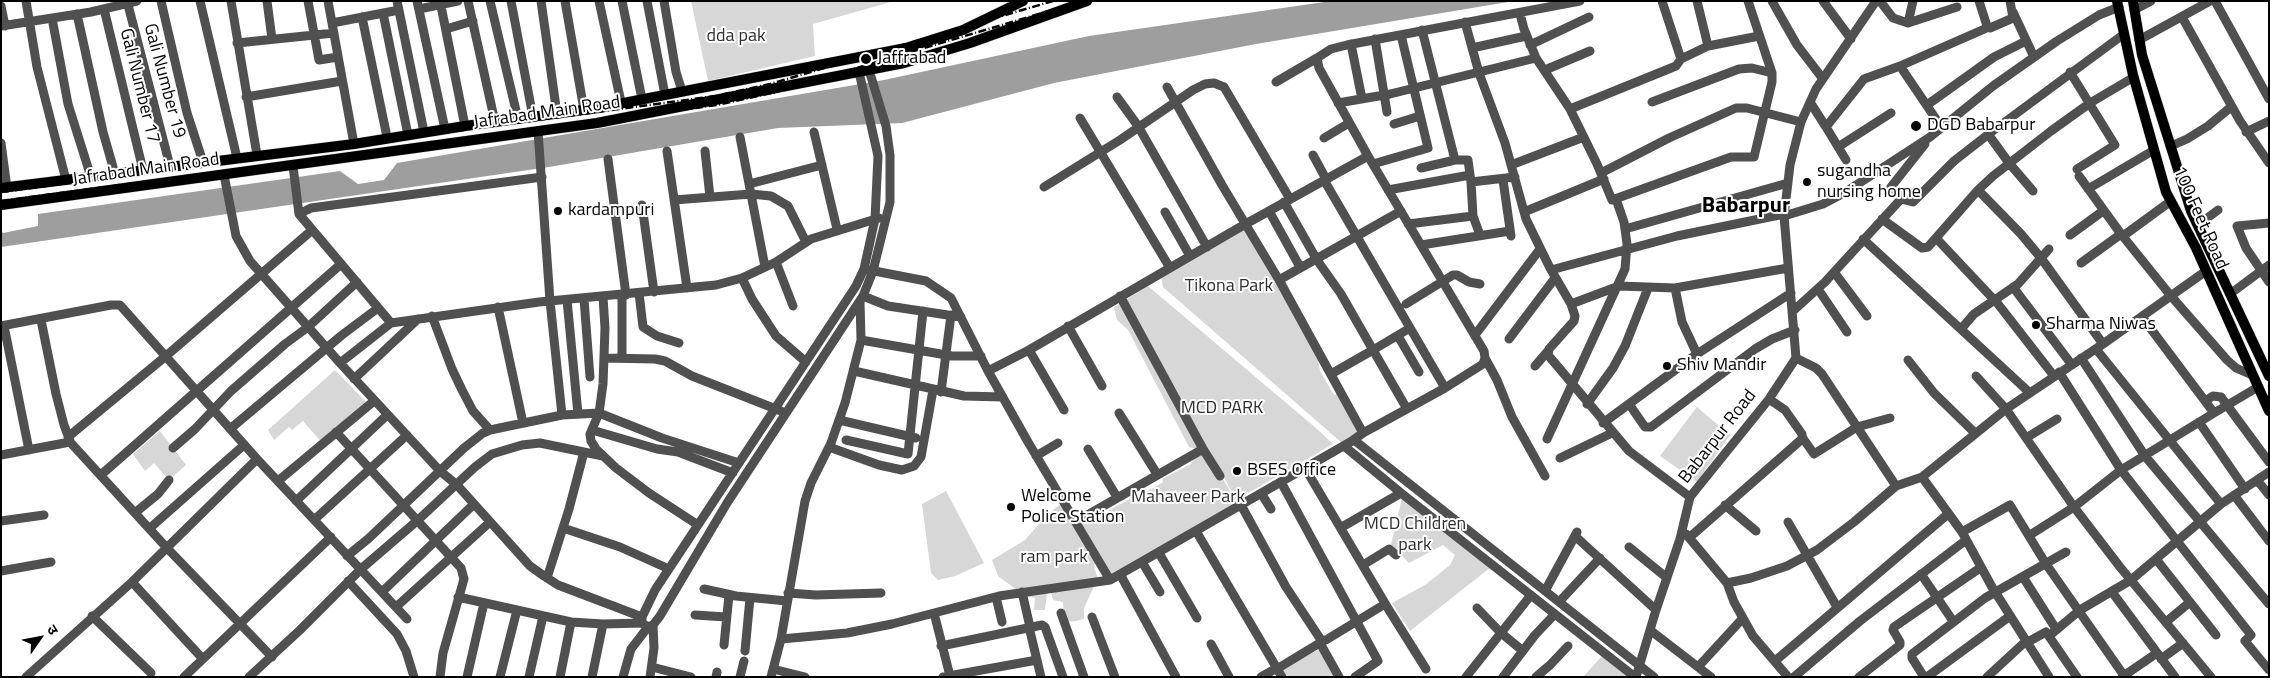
<!DOCTYPE html>
<meta charset="utf-8">
<style>
body{margin:0}
#map{position:relative;width:2270px;height:678px;overflow:hidden;background:#fff;font-family:"Titillium Web","Noto Sans Devanagari",sans-serif}
canvas{display:block}
.frame{position:absolute;inset:0;border:2px solid #000;pointer-events:none}
.north{position:absolute;left:15px;top:613px;width:50px;height:50px;-webkit-text-stroke:4px #fff;paint-order:stroke;rotate:57deg;font-size:14px;font-weight:700;line-height:20px;text-align:center;color:#000}
.north::after{content:'';display:block;margin:auto;width:18px;height:22px;background:#000;clip-path:polygon(50% 0,100% 100%,50% 72%,0 100%)}
</style>
<div id="map">
<canvas width="2270" height="678"></canvas>
<div class="frame"></div>
<div class="north">उ</div>
</div>
<script>
const ctx = document.querySelector('canvas').getContext('2d');
ctx.lineJoin = 'round';
function fill(path, color) { ctx.fillStyle = color; ctx.fill(path, 'evenodd'); }
const poly = rows => new Path2D(rows.map(r => 'M' + r).join(''));
function stroke(path, color, width, dash) { ctx.strokeStyle = color; ctx.lineWidth = width; ctx.lineCap = dash ? 'butt' : 'round'; ctx.setLineDash(dash || []); ctx.stroke(path); }
function write(font, color, halo, rows, align = 'center') {
  ctx.font = font + ' "Titillium Web",sans-serif'; ctx.lineWidth = 4; ctx.setLineDash([]); ctx.textBaseline = 'middle'; ctx.strokeStyle = halo; ctx.fillStyle = color; for (const [text, x, y, turn = 0] of rows) {
    ctx.save(); ctx.translate(x, y); ctx.rotate((+turn || 0) * Math.PI / 180); ctx.textAlign = isNaN(turn) ? turn : align; if (halo) ctx.strokeText(text, 0, 0); ctx.fillText(text, 0, 0); ctx.restore();
  }
}
const green = poly([
 [691,1,891,1,891,2,813,24,815,56,708,81],
 [1244,228,1318,358,1320,371,1334,395,1338,393,1359,426,1356,434,1342,443,1163,287,1161,277],
 [1148,286,1317,429,1333,444,1236,500,1211,453,1189,447,1128,330,1117,320,1114,307],
 [335,370,371,407,333,442,324,445,303,421,292,430,289,427,274,440,268,430],
 [1697,407,1730,435,1697,482,1660,456],
 [160,431,186,465,169,480,154,463,145,471,133,454],
 [1204,453,1218,471,1238,504,1110,577,1081,527,1082,524,1088,523,1113,508,1137,495,1140,496,1163,482,1162,479,1191,464,1195,456],
 [946,491,984,563,955,576,938,580,931,573,922,504],
 [1402,498,1491,567,1410,631,1392,603,1425,585,1450,565,1455,555,1443,545,1409,563,1391,545],
 [1059,505,1063,506,1095,563,1094,568,1098,578,1084,608,1084,619,1076,621,1064,622,1063,602,1053,600,1051,592,1047,593,1045,610,1034,610,1035,598,1025,596,998,576,992,560,1025,540,1045,517],
 [1321,649,1338,677,1283,677,1278,667,1291,663],
 [1602,656,1627,673,1626,677,1583,677]
]);
const water = poly([
 [1331,1,1514,1,1256,44,1054,83,902,123,778,128,549,167,1,247,1,231,3,233,38,226,38,214,340,171,358,184,384,180,397,163,884,80,1089,36]
]);
const minor = poly([
 [26,1,37,67,66,180],
 [127,1,170,166],
 [161,1,187,113,203,162],
 [200,1,237,158],
 [231,1,257,155],
 [267,1,272,39],
 [308,1,319,60,338,57],
 [328,1,354,144],
 [397,1,424,132],
 [417,1,445,129],
 [440,1,465,126],
 [468,1,495,122],
 [490,1,518,119],
 [511,1,533,117],
 [541,1,557,114],
 [565,1,584,110],
 [599,1,621,102],
 [622,1,642,99],
 [647,1,665,95],
 [664,1,676,72,682,91],
 [1662,1,1681,59],
 [1697,1,1708,46],
 [1772,1,1797,45,1823,79],
 [1823,1,1851,39],
 [1880,1,1893,18,1908,23,1957,7],
 [1979,1,1987,26,1990,28,2013,18,2010,1],
 [2215,1,2269,99],
 [1,6,5,26],
 [104,9,143,170],
 [419,9,458,1],
 [2134,10,2151,1],
 [2013,12,2034,57],
 [383,13,408,135],
 [77,14,103,132,115,174],
 [1520,14,1524,29,1536,58,1570,109,1597,164,1612,200,1731,157,1754,157,1772,82,1772,73,1748,1],
 [362,17,387,137],
 [2182,17,2240,121,2269,163],
 [52,18,68,104,91,177],
 [1465,22,1479,73,1505,143,1526,219,1550,268,1571,304,1575,316,1574,321,1549,349,1548,355,1629,451,1690,497],
 [332,23,399,10],
 [1908,23,1913,1],
 [1,26,91,12,137,1],
 [446,29,473,21],
 [1422,30,1455,160,1468,160,1471,182,1515,177],
 [1375,39,1387,112],
 [2139,40,2210,1],
 [237,43,334,33],
 [1351,44,1362,99],
 [1530,45,1589,17],
 [1472,48,1526,36],
 [1900,66,1989,27],
 [1545,70,1590,51],
 [2070,72,2115,145,2077,169],
 [1276,82,1317,58],
 [1167,87,1222,185,1279,280,1363,433],
 [246,97,342,81],
 [1117,97,1138,126,1207,247],
 [1652,102,1739,69,1752,68,1772,73],
 [1810,102,1826,127,1864,79,1900,66,1942,128],
 [1338,103,1390,94,1536,58],
 [1927,105,1994,57,2026,41],
 [1570,109,1676,66,1681,59,1708,46,1759,36],
 [1080,118,1170,268],
 [1394,124,1420,116],
 [1826,127,1846,160],
 [538,131,550,301,562,415],
 [814,132,837,229],
 [2246,132,2269,121],
 [1988,134,2009,163,2033,191],
 [740,137,765,267],
 [1324,138,1349,123],
 [1,143,7,188],
 [2171,146,2187,139,2208,126,2231,107],
 [1838,147,1891,113],
 [667,151,687,288],
 [705,151,710,197],
 [1313,155,1326,179],
 [608,159,626,295],
 [1373,164,1428,148,1401,35],
 [1511,165,1584,137],
 [293,166,299,214,391,323],
 [1421,168,1455,160],
 [1601,173,1669,138,1736,108,1747,108,1801,122],
 [224,175,236,236,250,261,340,363,440,471,457,485,530,566,544,576,558,585,642,617],
 [2079,176,2121,234,2171,296,2227,360,2236,368,2252,375],
 [1324,180,1445,388],
 [1503,180,1511,236],
 [1471,182,1473,216,1480,235],
 [749,184,822,165],
 [1044,187,1120,140,1193,90,1205,84,1214,83,1224,87,1290,199],
 [2088,189,2154,150],
 [1388,190,1470,175],
 [1978,190,2021,234,2041,258,2103,344],
 [1903,198,1891,187,1925,144],
 [674,200,751,194,771,196,788,206,806,242],
 [1284,202,1317,260,1341,294,1373,350,1410,328],
 [642,205,654,292],
 [1269,211,1300,267],
 [1165,212,1190,256],
 [1524,212,1604,179],
 [299,214,311,208,542,177],
 [1784,216,1823,204,1844,193,1930,137,1993,86,2057,41,2099,15,2119,7],
 [1882,219,1922,248,1928,247,1978,190,1993,176,2051,131,2090,103,2134,77],
 [2269,223,2237,226,2246,248,2269,282],
 [1408,224,1473,216],
 [2198,225,2218,210],
 [1625,229,1788,183],
 [2070,235,2103,211],
 [2123,236,2171,201],
 [1936,238,1998,304,2054,376],
 [1863,239,2030,393],
 [1421,245,1510,231],
 [776,262,793,306],
 [2081,263,2121,234],
 [864,269,926,281,951,298,988,371,1028,442,1110,580,1352,441,1363,433,1445,388,1483,364,1485,358,1484,351,1368,156,1319,68,1317,58,1331,49,1347,45,1580,1],
 [1551,270,1677,236,1784,214],
 [1834,272,1867,316],
 [742,278,752,299,776,336,806,362],
 [1279,280,1401,211],
 [2013,287,2072,365],
 [1675,288,1682,322,1697,354],
 [1818,289,1847,332],
 [639,293,643,327,657,336,679,343],
 [2230,294,2269,265],
 [863,296,888,306,961,317],
 [1120,296,1203,449,1220,476],
 [603,297,605,328,603,384,599,413,590,434,591,441,596,449,616,468,649,493,698,525],
 [584,299,590,377],
 [567,300,578,414],
 [1406,304,1453,275,1457,275,1469,282,1480,284],
 [1571,304,1619,286,1675,288,1788,268],
 [498,307,523,423],
 [1793,311,1825,282,1901,199,1913,202,1954,161,1990,133,2124,34],
 [432,316,452,369,462,390,473,411,490,430],
 [2142,317,2214,413,2258,387],
 [41,320,56,394,64,425,70,441],
 [1,326,111,305,120,305,257,459,407,619],
 [4,326,29,450],
 [1068,326,1102,386],
 [1961,329,1974,314,2018,284,2049,249],
 [1475,335,1540,249],
 [1398,336,1419,372],
 [1509,339,1555,278],
 [861,340,952,356,981,356],
 [2096,349,2221,504],
 [1029,350,1064,410],
 [604,358,655,359,665,361,692,376,781,411],
 [622,358,622,295],
 [1485,358,1497,380,1512,417,1545,476],
 [1796,358,1816,368,1822,374,1896,486],
 [2081,358,2145,456,2269,604],
 [1908,360,1934,393,1975,433],
 [340,363,391,323,539,302,716,285,742,278,776,262,811,239,879,218],
 [1535,366,1548,351],
 [854,371,964,396,1003,397],
 [988,371,1029,350,1242,226,1368,156],
 [2059,372,2121,470,2251,635,2245,641,2269,670],
 [1331,374,1373,350,1407,409],
 [1976,376,2006,409,2074,507,2120,567,2211,677],
 [354,379,418,319],
 [941,392,951,315],
 [2205,401,2213,396,2221,397,2269,462],
 [1587,404,1613,368,1625,346,1648,288],
 [1629,404,1645,427,1651,427,1755,349,1772,339,1795,330],
 [1119,413,1157,474],
 [839,420,916,438],
 [2199,422,2245,489],
 [1603,423,1697,354,1791,293],
 [230,429,342,335,378,308],
 [592,430,657,449,678,452,733,473],
 [336,432,461,568,464,579,443,653,440,677],
 [68,437,166,356,311,231],
 [1802,437,1814,454,1857,427,1890,418],
 [2026,438,2057,419],
 [1547,439,1625,269,1627,244,1624,222,1616,199],
 [846,440,908,454,923,311],
 [1354,440,1654,677],
 [1344,446,1401,493,1635,677],
 [829,447,879,465,902,470,914,466,921,457,933,390],
 [173,448,195,429,231,391,285,344,308,327,357,282],
 [1088,449,1117,497],
 [1,455,70,442,166,547,272,657],
 [1036,456,1058,443],
 [1560,458,1612,433],
 [1305,468,1389,610,1426,669],
 [102,474,341,264],
 [1922,477,1962,532,1992,587,2049,677],
 [2257,480,2269,495],
 [278,481,374,401],
 [1281,482,1378,661,1355,677],
 [1261,493,1271,509],
 [2234,495,2269,541],
 [296,501,387,415],
 [1241,505,1286,587,1321,640,1326,640,1385,604],
 [1725,505,1756,531],
 [136,512,158,494,169,480],
 [314,520,407,435],
 [1,521,44,515],
 [1077,521,1203,449],
 [1788,522,1837,607],
 [1342,527,1401,493],
 [150,528,244,445],
 [563,528,620,547,669,569],
 [1196,531,1282,677],
 [1962,532,2010,505,2046,564,2125,677],
 [1686,534,1727,583,1734,602,1753,636,1788,677],
 [2030,535,2074,507,2121,470,2214,413],
 [1575,536,1656,610],
 [1690,537,1802,439,1802,434,1785,410,1769,399],
 [1629,547,1667,578],
 [1159,553,1197,618],
 [347,556,368,539,464,448,483,433,490,430,562,415,599,413,662,438,739,463],
 [2156,559,2216,635],
 [1142,562,1160,592],
 [1363,565,1389,549,1396,555],
 [1,571,51,562],
 [1120,574,1176,677],
 [1921,574,1953,621],
 [2023,577,2056,629],
 [547,578,569,509,584,452],
 [348,581,397,634,406,651,414,677],
 [132,582,202,658],
 [1727,583,1751,578,1787,566,1817,550,1854,522,1896,486,1922,477,2006,409,2103,344,2206,271],
 [704,589,736,596,787,601],
 [383,591,474,504],
 [1545,591,1577,532],
 [1022,592,1030,627],
 [2112,592,2175,677],
 [788,593,816,595,881,593],
 [458,597,571,622,603,624,642,623,648,627,653,625,660,616,727,503,863,296,873,271,890,202,890,155,886,126,869,70],
 [996,597,1002,622],
 [1559,602,1600,558],
 [396,607,490,522],
 [1477,608,1500,632,1523,651],
 [934,613,950,676],
 [1061,613,1084,677],
 [695,615,726,617],
 [92,616,151,673],
 [1092,617,1115,677],
 [2166,622,2190,602],
 [642,623,642,617,655,590,856,286,864,269,875,219,878,156,859,72],
 [1029,627,1041,677],
 [1650,630,1711,677],
 [2049,636,2080,610,2131,580,2221,504,2269,472],
 [781,639,847,633,892,624,999,596,1110,580],
 [1320,643,1339,677],
 [2026,643,2046,632,2077,677],
 [1211,644,1229,677],
 [724,645,729,595],
 [941,646,1042,625,1045,627,1063,677],
 [745,651,750,598],
 [2161,659,2183,643],
 [1775,661,1948,514],
 [652,667,691,677],
 [1280,667,1323,641],
 [1698,667,1743,618],
 [773,669,805,677],
 [26,677,132,582,257,459],
 [184,677,331,537],
 [249,677,300,630,361,569,418,520,475,467,492,454,522,445,540,443,603,456],
 [467,677,484,603],
 [500,677,517,610],
 [529,677,543,616],
 [560,677,571,622],
 [592,677,603,624],
 [623,677,631,649,648,627],
 [650,677,654,648,653,625],
 [716,677,717,672],
 [740,677,744,661],
 [771,677,781,639,805,501,811,483,831,443,845,403,861,340,860,301],
 [943,677,1037,660],
 [1261,677,1277,668],
 [1466,677,1531,595],
 [1503,677,1535,635,1555,614],
 [1536,677,1550,665,1568,646],
 [1636,677,1656,610,1680,539,1690,497,1769,399,1796,358,1784,216,1790,165,1801,122,1816,89,1876,1],
 [1794,677,1860,621,1966,540],
 [1859,677,1900,645,1900,642,1893,630,1894,627,1980,568],
 [1924,677,1912,658,1912,654,1985,598,2066,552],
 [1927,677,2010,616],
 [1987,677,2025,642],
 [2122,677,2157,653]
]);
const major = poly([
 [2117,1,2133,75,2166,192,2196,248,2269,411],
 [2133,1,2142,55,2191,211,2269,376],
 [1,188,354,144,465,126,598,108,906,48,963,30,1023,1],
 [1,205,597,123,904,63,970,43,1087,1]
]);
const rail = poly([
 [1,192,716,96,770,84,1053,1],
 [1,201,717,105,772,93,1083,1]
]);
const markers = [
 [866,59,6,"#000"],
 [1916,126,6,"#000"],
 [1807,182,5,"#000"],
 [558,211,5,"#000"],
 [2036,325,5,"#000"],
 [1667,366,5,"#000"],
 [1237,471,5,"#000"],
 [1011,507,5,"#000"]
];
const parkNames = [
 ["dda pak",736,37],
 ["Tikona Park",1229,287],
 ["MCD PARK",1222,409],
 ["Mahaveer Park",1188,498],
 ["MCD Children",1415,525],
 ["park",1415,546],
 ["ram park",1054,558]
];
const poiNames = [
 ["Jaffrabad",877,59],
 ["DGD Babarpur",1927,126],
 ["sugandha",1817,172],
 ["nursing home",1817,193],
 ["kardampuri",568,211],
 ["Sharma Niwas",2046,325],
 ["Shiv Mandir",1677,366],
 ["BSES Office",1247,471],
 ["Welcome",1021,497],
 ["Police Station",1021,518]
];
const streetNames = [
 ["Gali Number 19",164,81,75],
 ["Gali Number 17",139,86,76],
 ["Jafrabad Main Road",547,113,-8],
 ["Jafrabad Main Road",146,170,-8],
 ["100 Feet Road",2200,218,66],
 ["Babarpur Road",1718,437,-52]
];
const districtNames = [
 ["Babarpur",1746,207]
];
fill(green, '#d7d7d7');
fill(water, '#9e9e9e');
stroke(major, '#dbdbdb', 11);
stroke(minor, '#505050', 9);
stroke(major, '#000', 10);
stroke(rail, '#000', 2.5, [8, 2.5, 1, 2.5]);
for (const [x, y, r, color] of markers) { const dot = new Path2D(); dot.arc(x, y, r, 0, 2 * Math.PI); ctx.fillStyle = color; ctx.fill(dot); stroke(dot, '#fff', 2); }
write('18px', '#2e2e2e', '#fff', parkNames);
write('18px', '#000', '#fff', poiNames, 'left');
write('18px', '#000', '#fff', streetNames);
write('bold 22px', '#000', '#fff', districtNames);
</script>
